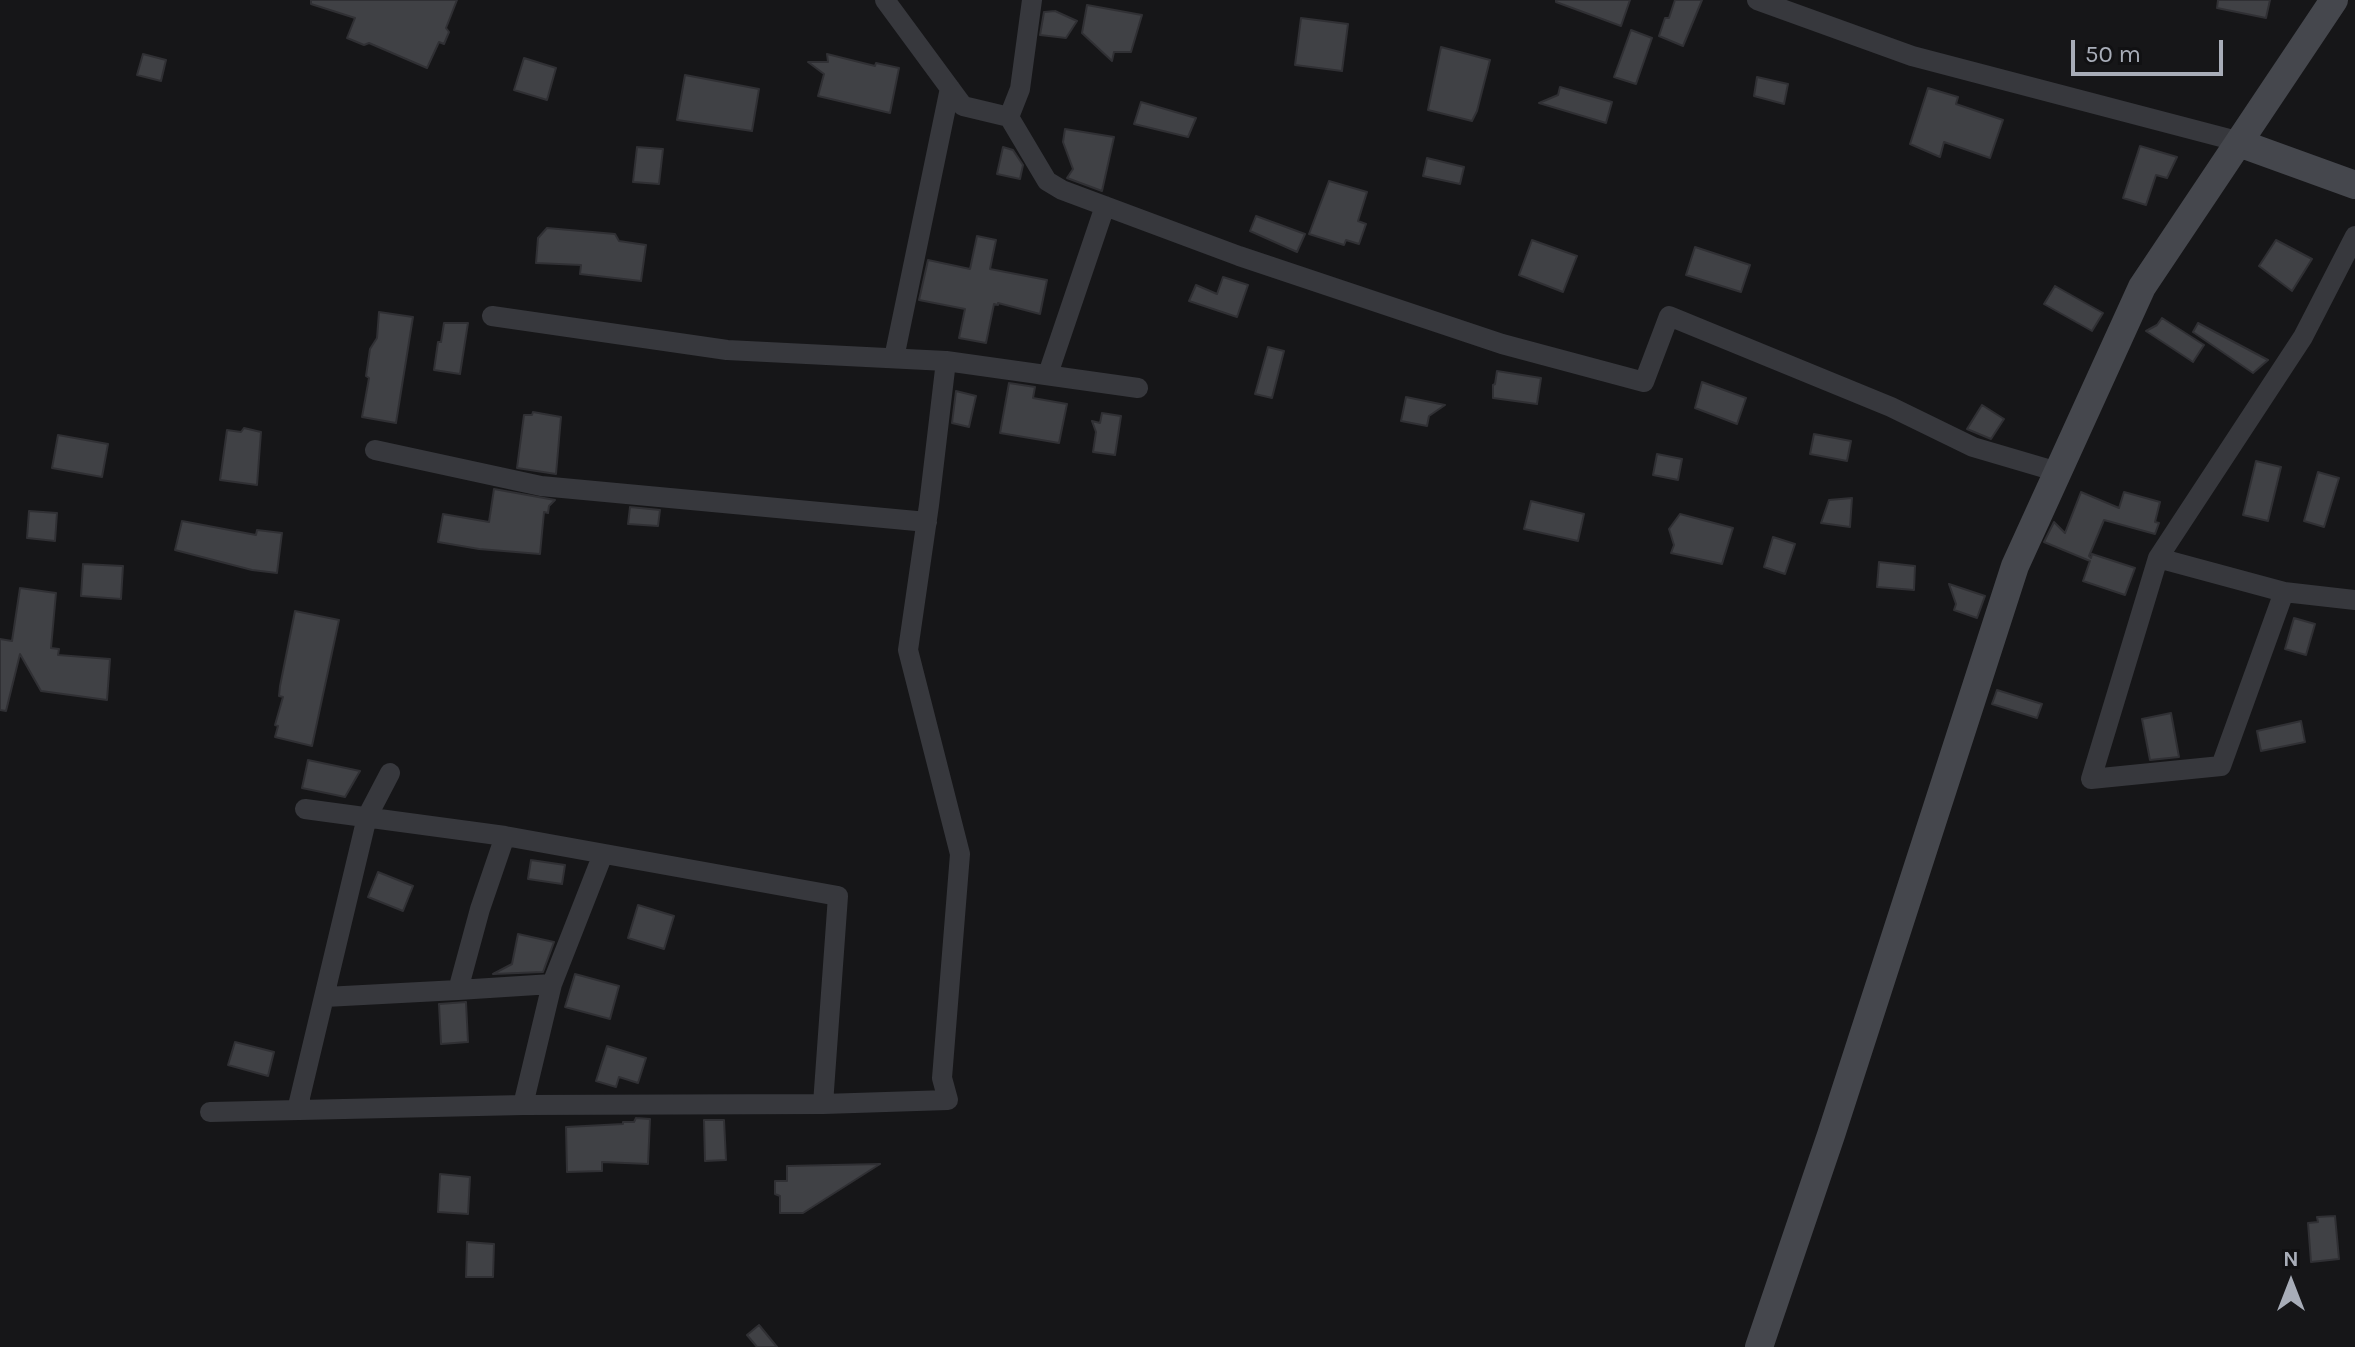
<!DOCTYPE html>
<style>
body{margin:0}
#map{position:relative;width:2355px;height:1347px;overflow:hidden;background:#161618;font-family:Karla,sans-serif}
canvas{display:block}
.north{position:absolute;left:2251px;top:1243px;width:80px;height:80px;-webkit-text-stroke:6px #111113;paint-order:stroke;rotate:0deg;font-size:22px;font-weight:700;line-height:32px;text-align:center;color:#a8adb8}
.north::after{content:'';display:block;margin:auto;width:28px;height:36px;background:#a8adb8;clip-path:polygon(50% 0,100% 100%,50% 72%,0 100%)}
.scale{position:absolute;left:2071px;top:40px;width:152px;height:36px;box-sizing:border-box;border:4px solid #a8adb8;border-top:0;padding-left:10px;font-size:24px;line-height:28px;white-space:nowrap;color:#a8adb8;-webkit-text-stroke:6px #111113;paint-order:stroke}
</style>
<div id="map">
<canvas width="2355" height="1347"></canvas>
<div class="north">N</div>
<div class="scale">50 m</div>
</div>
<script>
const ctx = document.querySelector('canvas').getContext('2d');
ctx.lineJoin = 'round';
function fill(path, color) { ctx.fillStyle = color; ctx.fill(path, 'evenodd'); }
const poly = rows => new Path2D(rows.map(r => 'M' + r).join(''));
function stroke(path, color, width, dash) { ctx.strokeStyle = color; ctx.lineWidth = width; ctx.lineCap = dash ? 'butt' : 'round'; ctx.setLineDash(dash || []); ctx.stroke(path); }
const building = poly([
 [311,0,457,0,446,28,449,32,444,44,439,42,427,68,369,43,364,45,347,38,355,18,311,4,311,0],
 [1556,0,1630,0,1621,26,1556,2,1556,0],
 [1675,0,1702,0,1683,46,1659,36,1665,18,1669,18,1675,0],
 [2218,0,2270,0,2266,18,2217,8,2218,0],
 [1087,5,1142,15,1131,52,1114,52,1112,61,1082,33,1087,5],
 [1055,11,1077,21,1066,38,1040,35,1044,12,1055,11],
 [1301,18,1348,24,1342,71,1295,65,1301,18],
 [1631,30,1652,38,1636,84,1614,77,1631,30],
 [1441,47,1490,60,1477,111,1472,121,1428,110,1441,47],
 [143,54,166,60,161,81,137,75,143,54],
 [827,54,875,66,876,63,899,68,890,113,818,96,824,74,808,62,828,62,827,54],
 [524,58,556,68,547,100,514,90,524,58],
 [685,75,759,89,752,131,677,120,685,75],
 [1757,77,1788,84,1784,104,1754,96,1757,77],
 [1560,87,1612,102,1606,123,1539,103,1558,95,1560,87],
 [1928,88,1958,97,1956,104,2003,120,1990,158,1944,142,1940,157,1910,144,1928,88],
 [1141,102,1196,118,1188,137,1134,124,1141,102],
 [1065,129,1114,137,1102,191,1067,178,1073,169,1063,142,1065,129],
 [2140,146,2177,157,2167,178,2156,175,2146,205,2123,198,2140,146],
 [637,147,663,149,659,184,633,182,637,147],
 [1003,147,1013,150,1023,165,1020,179,997,174,1003,147],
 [1427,158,1464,167,1460,184,1423,176,1427,158],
 [1329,181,1367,192,1358,221,1366,224,1359,244,1346,240,1344,245,1309,234,1329,181],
 [1256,216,1305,234,1297,252,1250,231,1256,216],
 [547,228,615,234,619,241,646,245,641,281,580,274,581,265,536,263,538,238,547,228],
 [977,236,996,240,990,269,1047,280,1040,314,998,303,998,305,994,304,986,343,959,338,965,309,919,300,928,260,970,269,977,236],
 [1532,240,1577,256,1563,292,1519,275,1532,240],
 [2276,240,2312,259,2292,291,2259,266,2276,240],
 [1695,247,1750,265,1741,292,1686,275,1695,247],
 [1223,277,1248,285,1237,317,1189,301,1196,285,1217,294,1223,277],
 [2055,286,2103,313,2092,331,2044,304,2055,286],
 [379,312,413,317,396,423,362,417,369,378,366,376,370,349,377,338,379,312],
 [2162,318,2204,345,2193,362,2146,331,2157,325,2162,318],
 [444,323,468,323,460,374,434,370,438,342,441,342,444,323],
 [2198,323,2268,360,2253,373,2193,332,2198,323],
 [1268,347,1284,351,1272,398,1255,394,1268,347],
 [1497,371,1541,378,1537,404,1493,398,1493,385,1495,384,1497,371],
 [1702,382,1746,398,1737,424,1695,408,1702,382],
 [1009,383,1035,387,1033,398,1067,404,1059,443,1000,433,1009,383],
 [956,391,976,396,969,427,952,423,956,391],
 [1406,397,1445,405,1429,416,1427,426,1401,421,1406,397],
 [1982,405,2004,419,1991,439,1967,429,1982,405],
 [533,412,561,417,556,474,517,468,524,415,532,415,533,412],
 [1102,413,1121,416,1115,455,1093,452,1096,432,1092,421,1100,423,1102,413],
 [244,428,261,432,257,485,220,480,227,430,241,432,244,428],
 [1814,434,1851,441,1847,461,1810,454,1814,434],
 [58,435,108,444,102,477,52,468,58,435],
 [1657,454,1682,459,1678,480,1653,475,1657,454],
 [2256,461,2281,467,2268,521,2243,515,2256,461],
 [2318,472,2339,478,2324,527,2304,521,2318,472],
 [494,489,555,500,549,506,548,513,544,512,540,554,479,549,438,542,443,514,489,522,494,489],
 [2081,492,2119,508,2124,492,2160,502,2155,522,2159,523,2155,534,2104,520,2089,556,2091,558,2092,554,2135,568,2125,595,2083,581,2090,561,2044,542,2054,522,2065,533,2081,492],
 [1852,498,1850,527,1821,523,1829,500,1852,498],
 [1531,501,1584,514,1578,541,1524,529,1531,501],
 [630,507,660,510,658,526,628,524,630,507],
 [29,511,57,513,55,541,27,538,29,511],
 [1680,514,1733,528,1722,564,1671,553,1674,545,1669,529,1680,514],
 [182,521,256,535,257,530,282,533,277,573,252,570,175,550,182,521],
 [1773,537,1795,544,1785,574,1764,567,1773,537],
 [1879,562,1915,566,1914,590,1877,587,1879,562],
 [83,564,123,566,121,599,81,596,83,564],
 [1949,584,1985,596,1977,618,1954,610,1956,604,1949,584],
 [20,588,56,593,51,648,59,649,58,655,110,659,107,700,41,691,20,654,6,711,0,710,0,639,12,641,20,588],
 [295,611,339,620,312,746,275,737,278,726,275,725,283,697,279,696,280,686,295,611],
 [2294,618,2315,624,2306,655,2285,649,2294,618],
 [1997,690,2042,704,2037,718,1992,704,1997,690],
 [2171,713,2179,757,2150,760,2142,719,2171,713],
 [2301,721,2305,742,2261,751,2257,731,2301,721],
 [308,760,360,771,345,797,302,788,308,760],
 [531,860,565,865,562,884,528,879,531,860],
 [378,872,413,886,403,911,368,897,378,872],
 [638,905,674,916,664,949,628,938,638,905],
 [518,934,554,942,543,972,493,974,512,964,518,934],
 [575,974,619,986,610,1019,565,1007,575,974],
 [466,1002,468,1042,441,1044,439,1004,466,1002],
 [235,1042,274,1052,268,1076,228,1065,235,1042],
 [607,1046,646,1058,638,1083,619,1077,616,1087,596,1081,607,1046],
 [636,1118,650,1119,648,1164,602,1162,602,1171,567,1172,566,1127,623,1124,623,1122,634,1122,636,1118],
 [704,1120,724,1120,726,1160,705,1161,704,1120],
 [880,1164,803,1213,780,1213,780,1196,775,1194,775,1181,787,1181,787,1166,880,1164],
 [440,1174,470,1177,468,1214,438,1212,440,1174],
 [2335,1216,2339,1259,2311,1262,2308,1223,2318,1222,2317,1217,2335,1216],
 [467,1242,494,1244,493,1277,466,1277,467,1242],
 [759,1325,777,1347,757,1347,747,1335,759,1325]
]);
const street = poly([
 [885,0,963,106,1009,117,1047,181,1062,190,1239,256,1502,344,1644,382,1669,316,1891,407,1973,447,2058,472],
 [1757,0,1912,56,2229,139],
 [1009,117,1020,89,1032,0],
 [492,316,727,350,946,361,1138,388],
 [894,358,950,88],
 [1048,374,1105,206],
 [375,450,541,486,927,522],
 [2158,558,2284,592,2355,600],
 [2284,592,2221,766,2091,779,2158,558,2303,337,2355,236],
 [305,809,505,836,838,896,823,1104],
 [458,990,552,984,603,854],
 [325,997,458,990,480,909,505,836],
 [523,1105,552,984],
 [297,1110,367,817,390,773],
 [210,1112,523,1105,823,1104,948,1100,942,1078,960,854,908,650,929,505,946,361]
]);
const secondary = poly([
 [2239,143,2355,185],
 [1759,1347,1831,1135,2015,566,2142,287,2334,0]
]);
fill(building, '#404145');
stroke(building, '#303034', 2);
stroke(street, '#37383d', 20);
stroke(secondary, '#45474d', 28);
</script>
